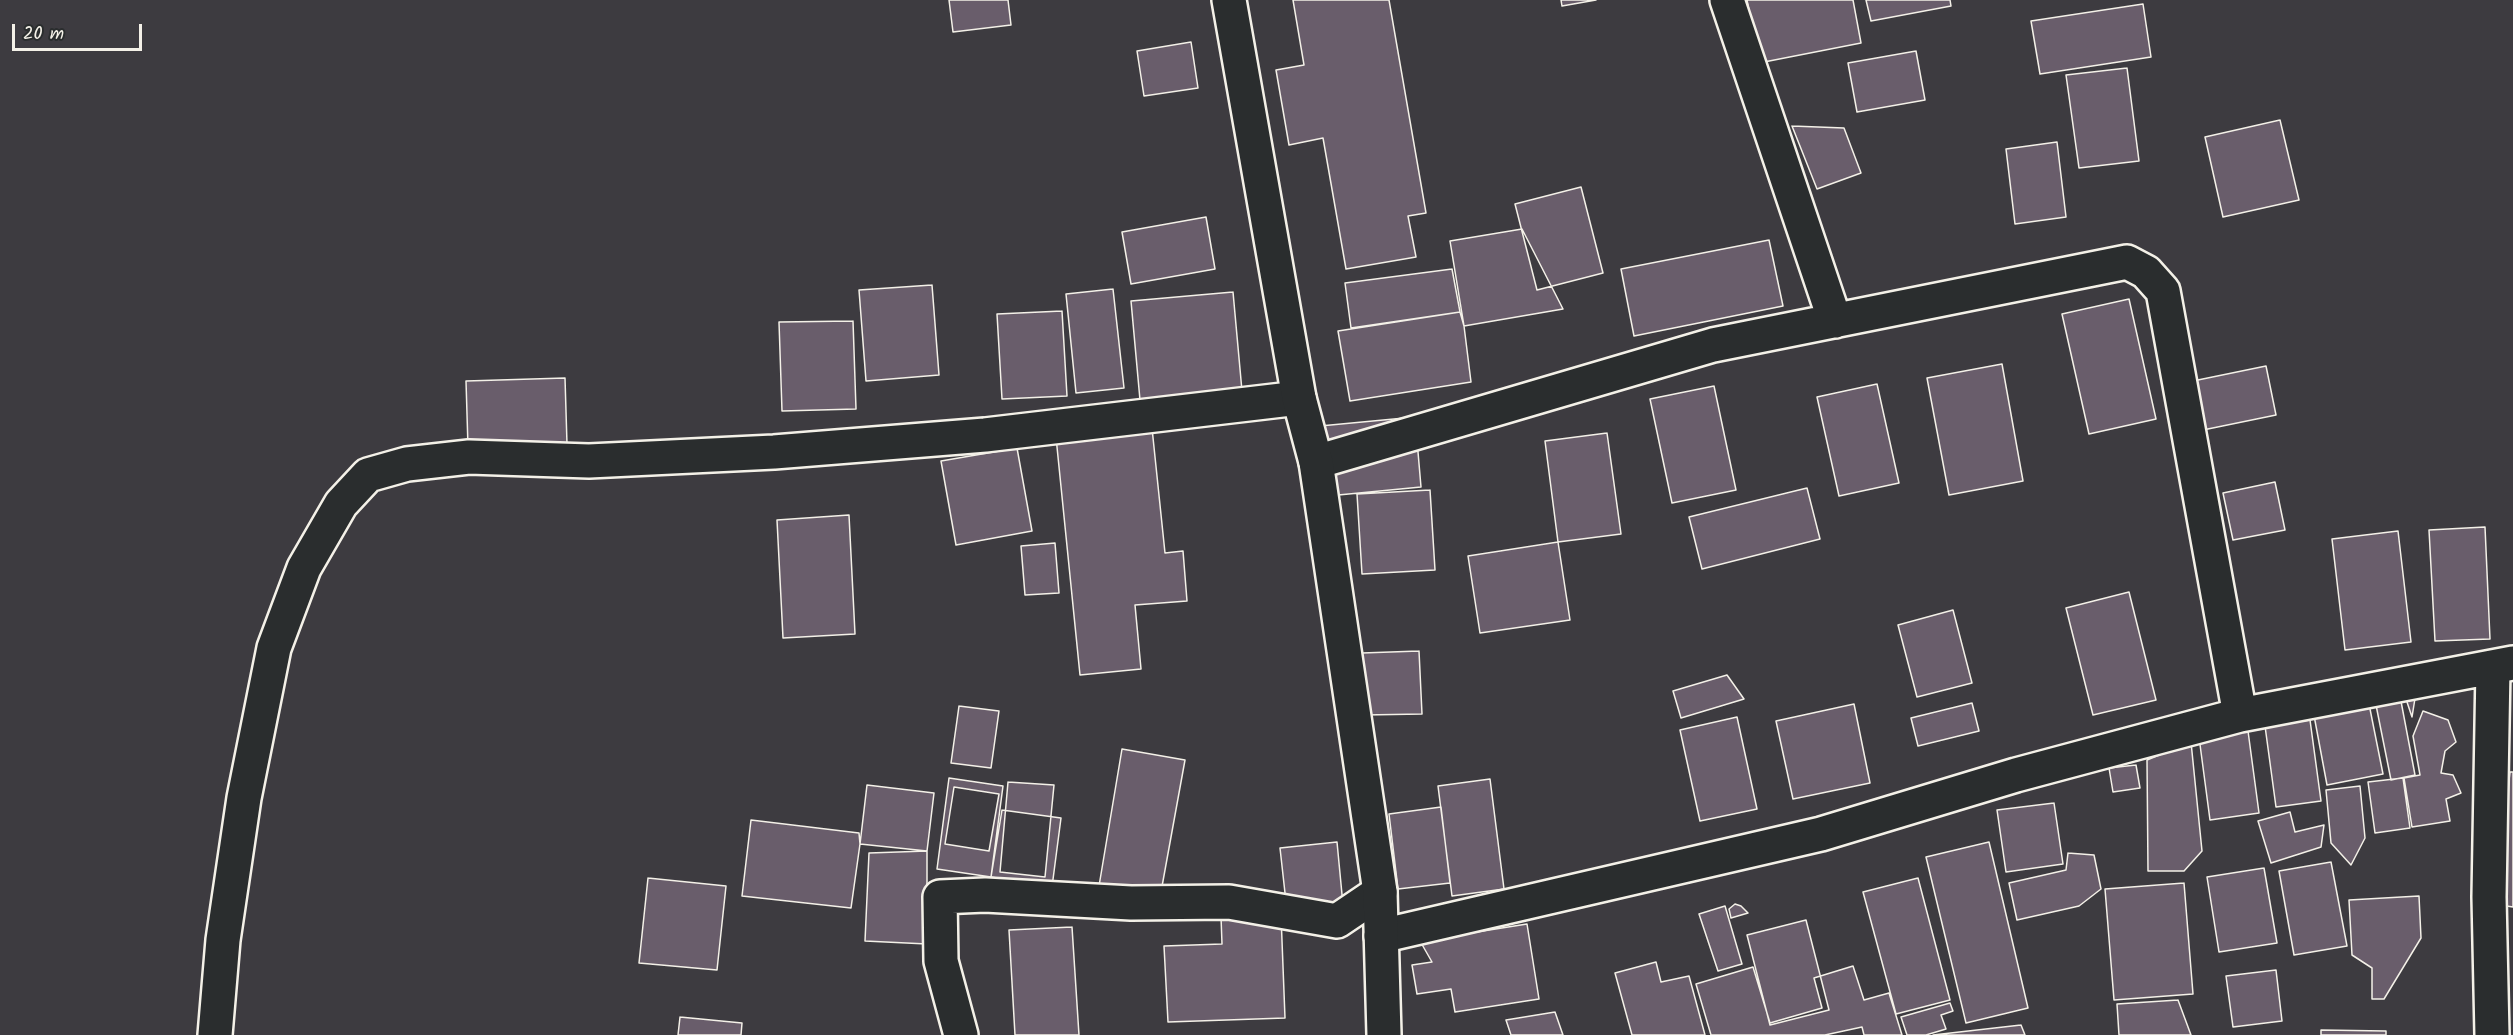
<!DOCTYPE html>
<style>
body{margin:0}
#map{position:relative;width:2513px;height:1035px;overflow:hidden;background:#3d3b40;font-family:Kalam,sans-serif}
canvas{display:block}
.scale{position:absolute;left:12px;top:24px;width:130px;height:27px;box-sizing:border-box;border:3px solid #f4f1e8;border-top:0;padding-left:8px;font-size:18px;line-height:21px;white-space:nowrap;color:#f4f1e8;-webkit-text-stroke:4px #2a2d2e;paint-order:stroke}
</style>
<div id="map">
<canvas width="2513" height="1035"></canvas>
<div class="scale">20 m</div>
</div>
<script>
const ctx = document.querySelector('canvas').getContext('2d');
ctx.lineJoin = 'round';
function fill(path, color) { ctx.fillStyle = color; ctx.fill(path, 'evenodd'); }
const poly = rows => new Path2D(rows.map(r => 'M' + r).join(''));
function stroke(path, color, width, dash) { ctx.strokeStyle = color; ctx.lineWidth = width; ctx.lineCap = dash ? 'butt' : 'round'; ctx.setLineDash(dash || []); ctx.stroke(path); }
const building = poly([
 [949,0,1008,0,1011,25,953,32,949,0],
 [1293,0,1389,0,1426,213,1408,216,1416,257,1346,269,1323,138,1289,145,1276,70,1304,65,1293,0],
 [1561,0,1596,0,1562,6,1561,0],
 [1747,0,1853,0,1861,43,1759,63,1747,0],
 [1866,0,1950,0,1951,6,1871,21,1866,0],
 [2143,4,2151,57,2040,74,2031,21,2143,4],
 [1191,42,1198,88,1144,96,1137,51,1191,42],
 [1916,51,1925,100,1857,112,1848,63,1916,51],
 [2127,68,2139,161,2079,168,2066,75,2127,68],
 [2280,120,2299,200,2223,217,2205,137,2280,120],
 [1792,126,1844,128,1861,173,1817,189,1792,126],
 [2057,142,2066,217,2015,224,2006,149,2057,142],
 [1581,187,1603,273,1537,290,1515,204,1581,187],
 [1206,217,1215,269,1131,284,1122,232,1206,217],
 [1522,229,1563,309,1464,326,1450,241,1522,229],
 [1769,240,1783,306,1634,336,1621,269,1769,240],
 [1452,269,1460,312,1351,328,1345,283,1452,269],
 [932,285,939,375,866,381,859,290,932,285],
 [1113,289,1124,388,1076,393,1066,294,1113,289],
 [1233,292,1242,391,1140,400,1131,301,1233,292],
 [2129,299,2156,419,2089,434,2062,314,2129,299],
 [1062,311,1067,396,1002,399,997,314,1062,311],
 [1460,312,1464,326,1471,382,1350,401,1338,331,1460,312],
 [853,321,856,409,782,411,779,322,853,321],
 [2002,364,2023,481,1949,495,1927,378,2002,364],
 [2266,366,2276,415,2203,430,2193,381,2266,366],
 [565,378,567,444,468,447,466,381,565,378],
 [1877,384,1899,483,1839,496,1817,397,1877,384],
 [1714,386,1736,490,1672,503,1650,399,1714,386],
 [1415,417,1421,487,1328,496,1320,426,1415,417],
 [1152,428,1165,553,1183,551,1187,601,1135,605,1141,669,1080,675,1056,437,1152,428],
 [1607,433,1621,534,1558,542,1545,441,1607,433],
 [1017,448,1032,531,956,545,941,461,1017,448],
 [2275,482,2285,530,2233,540,2223,493,2275,482],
 [1807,488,1820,539,1702,569,1689,517,1807,488],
 [1430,490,1435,570,1362,574,1357,494,1430,490],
 [849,515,855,634,783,638,777,520,849,515],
 [2485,527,2490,639,2435,641,2429,530,2485,527],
 [2398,531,2411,642,2345,650,2332,539,2398,531],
 [1558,542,1570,620,1480,633,1468,556,1558,542],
 [1055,543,1059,593,1025,595,1021,546,1055,543],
 [2129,592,2156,700,2093,715,2066,608,2129,592],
 [1953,610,1972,683,1917,697,1898,625,1953,610],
 [1419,651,1422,714,1364,715,1362,653,1419,651],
 [1727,675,1744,699,1681,718,1673,691,1727,675],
 [2417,686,2412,717,2403,690,2417,686],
 [2400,696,2415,775,2391,780,2375,700,2400,696],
 [2368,699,2383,774,2327,785,2313,710,2368,699],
 [1972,703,1979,731,1918,746,1911,718,1972,703],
 [1854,704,1870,783,1793,799,1776,721,1854,704],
 [959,706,999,711,991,768,951,763,959,706],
 [2423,711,2448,720,2456,742,2445,751,2441,773,2453,775,2461,793,2446,799,2450,821,2412,827,2404,778,2420,775,2413,736,2423,711],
 [1737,717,1757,809,1700,821,1680,730,1737,717],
 [2310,720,2321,801,2276,807,2265,726,2310,720],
 [2248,731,2259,813,2210,820,2199,737,2248,731],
 [2191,742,2202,851,2184,871,2148,871,2147,760,2191,742],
 [1122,749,1185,760,1159,903,1098,892,1122,749],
 [2136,765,2140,788,2113,792,2109,768,2136,765],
 [2510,772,2513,772,2513,907,2494,904,2510,772],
 [949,778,1003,786,991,877,937,869,949,778],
 [2403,778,2410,828,2375,833,2368,782,2403,778],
 [1490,779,1504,889,1452,896,1438,786,1490,779],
 [1008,782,1054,785,1045,877,1000,872,1008,782],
 [867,785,934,793,927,851,860,844,867,785],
 [2360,786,2365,838,2351,865,2331,843,2326,790,2360,786],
 [954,787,999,794,989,851,945,844,954,787],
 [2054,803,2063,864,2006,872,1997,810,2054,803],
 [1441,807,1450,883,1398,889,1389,814,1441,807],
 [1002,810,1061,818,1052,887,991,877,1002,810],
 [2290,812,2295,832,2324,825,2321,847,2271,863,2258,821,2290,812],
 [751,820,859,833,860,844,851,908,742,896,751,820],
 [1337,842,1343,905,1287,911,1280,848,1337,842],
 [1989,842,2028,1008,1966,1023,1926,857,1989,842],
 [927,851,927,944,865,941,869,853,927,851],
 [2068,853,2094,855,2101,889,2079,906,2017,920,2009,883,2066,870,2068,853],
 [2331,862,2347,946,2294,955,2279,871,2331,862],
 [2264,868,2277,943,2219,952,2207,877,2264,868],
 [648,878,726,886,717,970,639,963,648,878],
 [1918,878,1950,1000,1896,1014,1863,892,1918,878],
 [2184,883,2193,994,2114,1000,2105,889,2184,883],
 [2419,896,2421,938,2384,999,2372,999,2372,968,2352,955,2349,900,2419,896],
 [1735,904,1741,906,1748,913,1731,918,1729,909,1735,904],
 [1725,906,1742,964,1718,971,1699,914,1725,906],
 [1281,915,1285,1018,1168,1022,1164,946,1222,944,1221,917,1281,915],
 [1806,920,1829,1010,1770,1025,1747,935,1806,920],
 [1527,924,1539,999,1455,1012,1451,989,1417,994,1412,965,1432,962,1420,941,1527,924],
 [1072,927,1079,1035,1015,1035,1009,930,1072,927],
 [1656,962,1661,982,1689,976,1705,1035,1632,1035,1615,973,1656,962],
 [1853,966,1864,1000,1889,993,1902,1035,1864,1035,1862,1027,1825,1035,1711,1035,1696,984,1753,967,1770,1023,1822,1008,1814,978,1853,966],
 [2276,970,2282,1021,2233,1027,2226,976,2276,970],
 [2178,1000,2191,1035,2119,1035,2117,1004,2178,1000],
 [1950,1003,1953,1011,1941,1015,1946,1029,1926,1035,1907,1035,1901,1017,1950,1003],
 [1555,1012,1563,1035,1511,1035,1506,1020,1555,1012],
 [680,1017,742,1023,741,1035,678,1035,680,1017],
 [2021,1025,2025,1035,1933,1035,2021,1025],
 [2321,1030,2386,1031,2386,1035,2321,1035,2321,1030]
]);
const street = poly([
 [1727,0,1835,321],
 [1316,462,1713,345,2127,262,2146,272,2163,291,2240,715],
 [1381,936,1821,834,2016,775,2240,715,2513,663],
 [215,1035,223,940,244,798,274,648,304,568,341,504,368,475,407,464,469,457,589,461,774,452,985,435,1299,398],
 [961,1035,941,961,940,897,985,895,1131,903,1229,902,1337,921,1380,892],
 [2492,1035,2489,897,2493,668]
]);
const secondary = poly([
 [1229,0,1299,398,1316,462,1380,892,1384,1035]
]);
fill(building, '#695d6b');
stroke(building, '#f4f1e8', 1.5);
stroke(street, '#f4f1e8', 38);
stroke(secondary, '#f4f1e8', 38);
stroke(street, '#2a2d2e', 33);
stroke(secondary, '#2a2d2e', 33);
</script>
